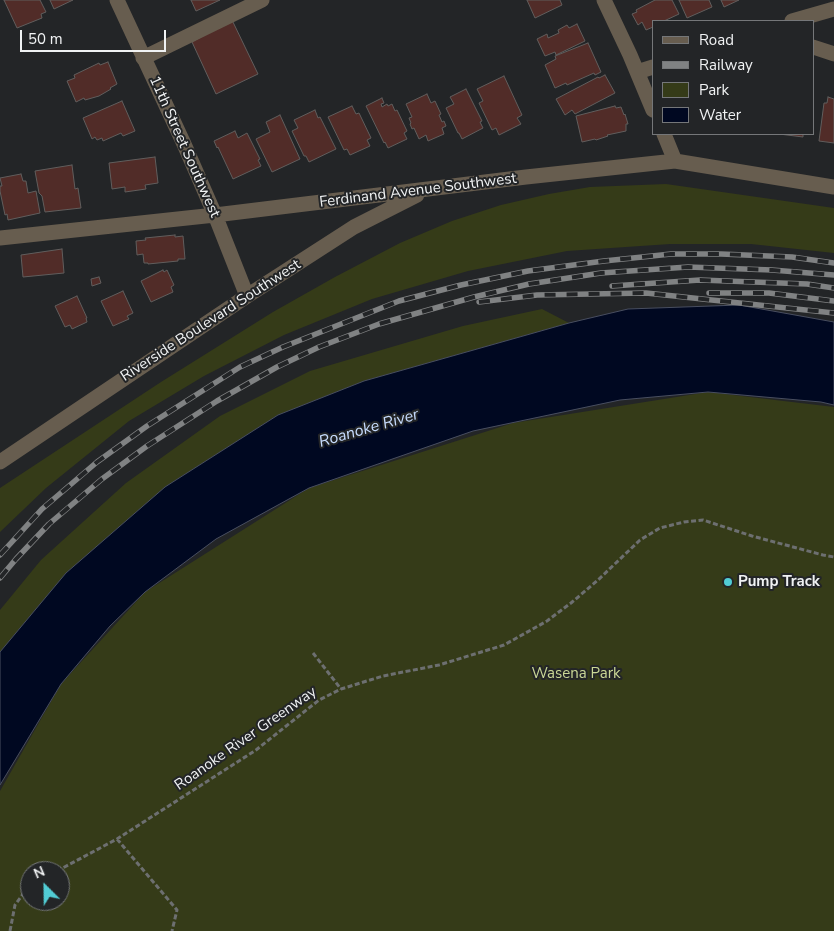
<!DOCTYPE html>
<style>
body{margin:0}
#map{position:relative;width:834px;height:931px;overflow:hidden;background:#232527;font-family:"Nunito Sans",sans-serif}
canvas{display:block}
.legend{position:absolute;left:652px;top:20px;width:162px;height:115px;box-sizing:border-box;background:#232527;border:1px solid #757779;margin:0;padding:6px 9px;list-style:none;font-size:15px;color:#f0f2f3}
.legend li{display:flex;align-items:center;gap:10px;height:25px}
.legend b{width:25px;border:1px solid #757779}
.north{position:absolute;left:20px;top:861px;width:50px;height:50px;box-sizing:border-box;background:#232527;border:1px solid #757779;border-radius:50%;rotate:337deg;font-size:14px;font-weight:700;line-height:20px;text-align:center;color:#f0f2f3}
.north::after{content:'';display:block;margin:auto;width:18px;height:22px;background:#51ccd4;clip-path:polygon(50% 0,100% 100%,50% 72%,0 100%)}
.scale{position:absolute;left:20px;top:30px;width:146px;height:22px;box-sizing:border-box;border:2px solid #f0f2f3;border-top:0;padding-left:6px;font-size:15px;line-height:18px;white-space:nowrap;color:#f0f2f3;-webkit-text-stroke:4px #232527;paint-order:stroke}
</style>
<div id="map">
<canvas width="834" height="931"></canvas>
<ul class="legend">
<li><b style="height:6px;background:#675d4f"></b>Road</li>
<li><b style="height:6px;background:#808283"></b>Railway</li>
<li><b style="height:14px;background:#353b18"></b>Park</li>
<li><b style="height:14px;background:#000821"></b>Water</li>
</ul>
<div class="north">N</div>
<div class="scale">50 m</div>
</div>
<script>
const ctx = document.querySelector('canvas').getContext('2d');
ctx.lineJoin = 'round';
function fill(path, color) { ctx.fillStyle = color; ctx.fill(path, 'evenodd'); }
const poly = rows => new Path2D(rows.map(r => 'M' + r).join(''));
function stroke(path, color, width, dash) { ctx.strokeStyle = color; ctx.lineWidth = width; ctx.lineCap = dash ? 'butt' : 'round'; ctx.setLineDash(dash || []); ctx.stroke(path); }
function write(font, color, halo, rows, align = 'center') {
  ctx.font = font + ' "Nunito Sans",sans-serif'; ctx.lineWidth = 4; ctx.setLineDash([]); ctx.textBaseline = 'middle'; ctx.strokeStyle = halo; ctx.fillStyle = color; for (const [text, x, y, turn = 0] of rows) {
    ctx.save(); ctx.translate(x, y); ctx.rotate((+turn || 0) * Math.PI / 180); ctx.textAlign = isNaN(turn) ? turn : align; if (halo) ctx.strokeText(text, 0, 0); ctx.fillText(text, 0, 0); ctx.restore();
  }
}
const green = poly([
 [666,184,834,208,834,253,751,244,670,244,567,251,468,271,372,299,284,335,204,376,129,421,46,488,0,532,0,488,161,382,273,312,335,277,400,243,452,221,501,205,549,194,590,187],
 [542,309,569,323,364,381,278,415,165,487,66,573,0,652,0,610,41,560,126,483,220,416,310,371,463,326],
 [708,392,834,407,834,931,0,931,0,791,61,684,145,592,309,488,513,423],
 [30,871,60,871,60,901,30,901]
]);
const water = poly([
 [739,305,834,322,834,405,821,402,708,392,620,400,473,431,309,488,216,539,145,592,110,626,61,684,0,785,0,652,66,573,165,487,278,415,364,381,569,323,628,309,739,305]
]);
const building = poly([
 [4,0,40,0,46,12,41,14,42,18,17,28,4,0],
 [50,0,73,0,54,9,50,0],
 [191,0,220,0,196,11,191,0],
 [527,0,560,0,562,5,535,18,527,0],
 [655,0,672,0,679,14,664,21,653,21,653,27,646,30,642,22,638,25,632,14,637,12,636,10,655,0],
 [679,0,709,0,712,7,687,18,679,0],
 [721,0,739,0,724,7,721,0],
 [232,20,258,74,216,94,192,42,232,20],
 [577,24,585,41,556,55,555,52,545,56,537,39,547,34,548,38,559,33,558,30,567,25,569,28,577,24],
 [588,43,601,72,595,75,594,73,567,85,566,83,555,88,545,65,556,59,555,56,588,43],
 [108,62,117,84,110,88,111,89,99,96,85,100,84,98,76,102,67,81,75,78,74,75,99,63,100,65,108,62],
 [605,75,615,93,575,114,572,110,565,115,556,99,598,77,599,78,605,75],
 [504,76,522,115,517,118,521,124,499,135,496,128,492,130,479,103,483,101,477,89,504,76],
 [466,89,482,121,480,122,483,128,462,139,459,133,458,133,446,108,454,104,450,97,466,89],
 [427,94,431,103,435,101,441,114,439,115,442,122,444,121,446,126,442,128,444,134,428,141,426,135,419,139,414,128,412,129,410,124,411,123,409,118,412,117,406,104,427,94],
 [828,97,834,99,834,143,819,141,824,103,827,103,828,97],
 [382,98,384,103,381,104,382,107,387,104,388,106,392,104,395,111,397,110,407,131,404,133,407,139,388,148,385,142,384,143,366,106,382,98],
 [122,101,135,131,123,136,121,133,103,141,102,138,97,140,95,137,92,139,83,118,122,101],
 [352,106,356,114,359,113,371,138,367,140,370,146,350,155,347,149,344,150,328,117,352,106],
 [615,106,616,108,621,107,624,115,625,114,628,124,626,124,626,131,607,135,608,136,596,140,595,139,582,142,576,116,615,106],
 [315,110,318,118,320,117,336,149,309,162,306,156,304,156,292,131,298,128,294,120,315,110],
 [280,115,300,159,272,172,256,139,270,132,266,122,280,115],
 [235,131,238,138,247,133,260,159,258,160,261,166,233,179,218,147,217,148,214,141,235,131],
 [779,134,803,134,803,137,779,134],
 [155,157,158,183,145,185,146,189,125,192,125,187,112,189,109,163,155,157],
 [72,165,75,189,78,188,81,208,45,212,42,196,39,193,35,171,72,165],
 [21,174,23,181,26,181,28,193,36,191,40,213,8,220,7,214,5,215,0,191,0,186,2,186,0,178,21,174],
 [175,235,175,237,183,236,185,259,178,259,178,261,148,264,148,263,144,263,143,254,137,255,136,241,146,240,145,238,175,235],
 [62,249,64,273,23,277,21,255,62,249],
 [163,270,164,272,167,270,174,285,171,287,173,292,151,302,141,281,163,270],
 [99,277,101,283,92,286,91,279,99,277],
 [123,291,133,313,127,316,129,319,113,326,101,301,123,291],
 [77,296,87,318,86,318,87,322,72,329,70,325,65,327,55,306,77,296]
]);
const path = poly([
 [313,653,341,689],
 [117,839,177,910,172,931],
 [57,871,117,839,256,750,319,700,341,689,383,676,439,665,504,645,547,621,571,603,598,580,640,540,660,528,684,522,703,520,752,536,823,555,834,557],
 [10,931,15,905,23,894,30,888]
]);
const minor = poly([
 [117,0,184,144,215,215,247,296],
 [604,0,630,55,653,110],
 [792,21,834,9],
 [813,47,834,54],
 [143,58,262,0],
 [637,72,653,67],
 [664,134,675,161],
 [0,238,215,215,526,177,675,161,834,187],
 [0,462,247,296,354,227,417,195]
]);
const rail = poly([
 [612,286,700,280,807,284,834,288],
 [709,293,769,293,834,301],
 [479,302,537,295,646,293,834,313],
 [0,555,42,509,97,462,147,426,240,367,283,347,399,301,461,285,528,271,604,261,671,254,721,254,792,257,834,263],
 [0,578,16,559,49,524,102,479,147,446,217,401,277,367,319,347,379,324,474,297,529,284,601,273,688,267,772,270,834,275]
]);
const markers = [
 [728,582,5,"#51ccd4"]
];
const streetNames = [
 ["11th Street Southwest",184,147,66],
 ["Ferdinand Avenue Southwest",418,191,-7],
 ["Riverside Boulevard Southwest",211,321,-33],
 ["Roanoke River Greenway",246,739,-35]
];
const poiNames = [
 ["Pump Track",738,582]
];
const parkNames = [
 ["Wasena Park",576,674]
];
const waterNames = [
 ["Roanoke River",369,429,-16]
];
fill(green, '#353b18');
fill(water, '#000821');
stroke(water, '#484e60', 1);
fill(building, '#512c28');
stroke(building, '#615e5d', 1);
stroke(path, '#6d6f70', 3, [5, 2.5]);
stroke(minor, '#675d4f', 15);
stroke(rail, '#808283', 5.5);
stroke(rail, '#232527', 4, [11]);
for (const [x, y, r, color] of markers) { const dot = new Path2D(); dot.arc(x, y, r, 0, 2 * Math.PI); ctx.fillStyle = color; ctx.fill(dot); stroke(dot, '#232527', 2); }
write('15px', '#f0f2f3', '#232527', streetNames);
write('bold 15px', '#f0f2f3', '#232527', poiNames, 'left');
write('15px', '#cad796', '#232527', parkNames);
write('italic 16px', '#c6dbfd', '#232527', waterNames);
</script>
